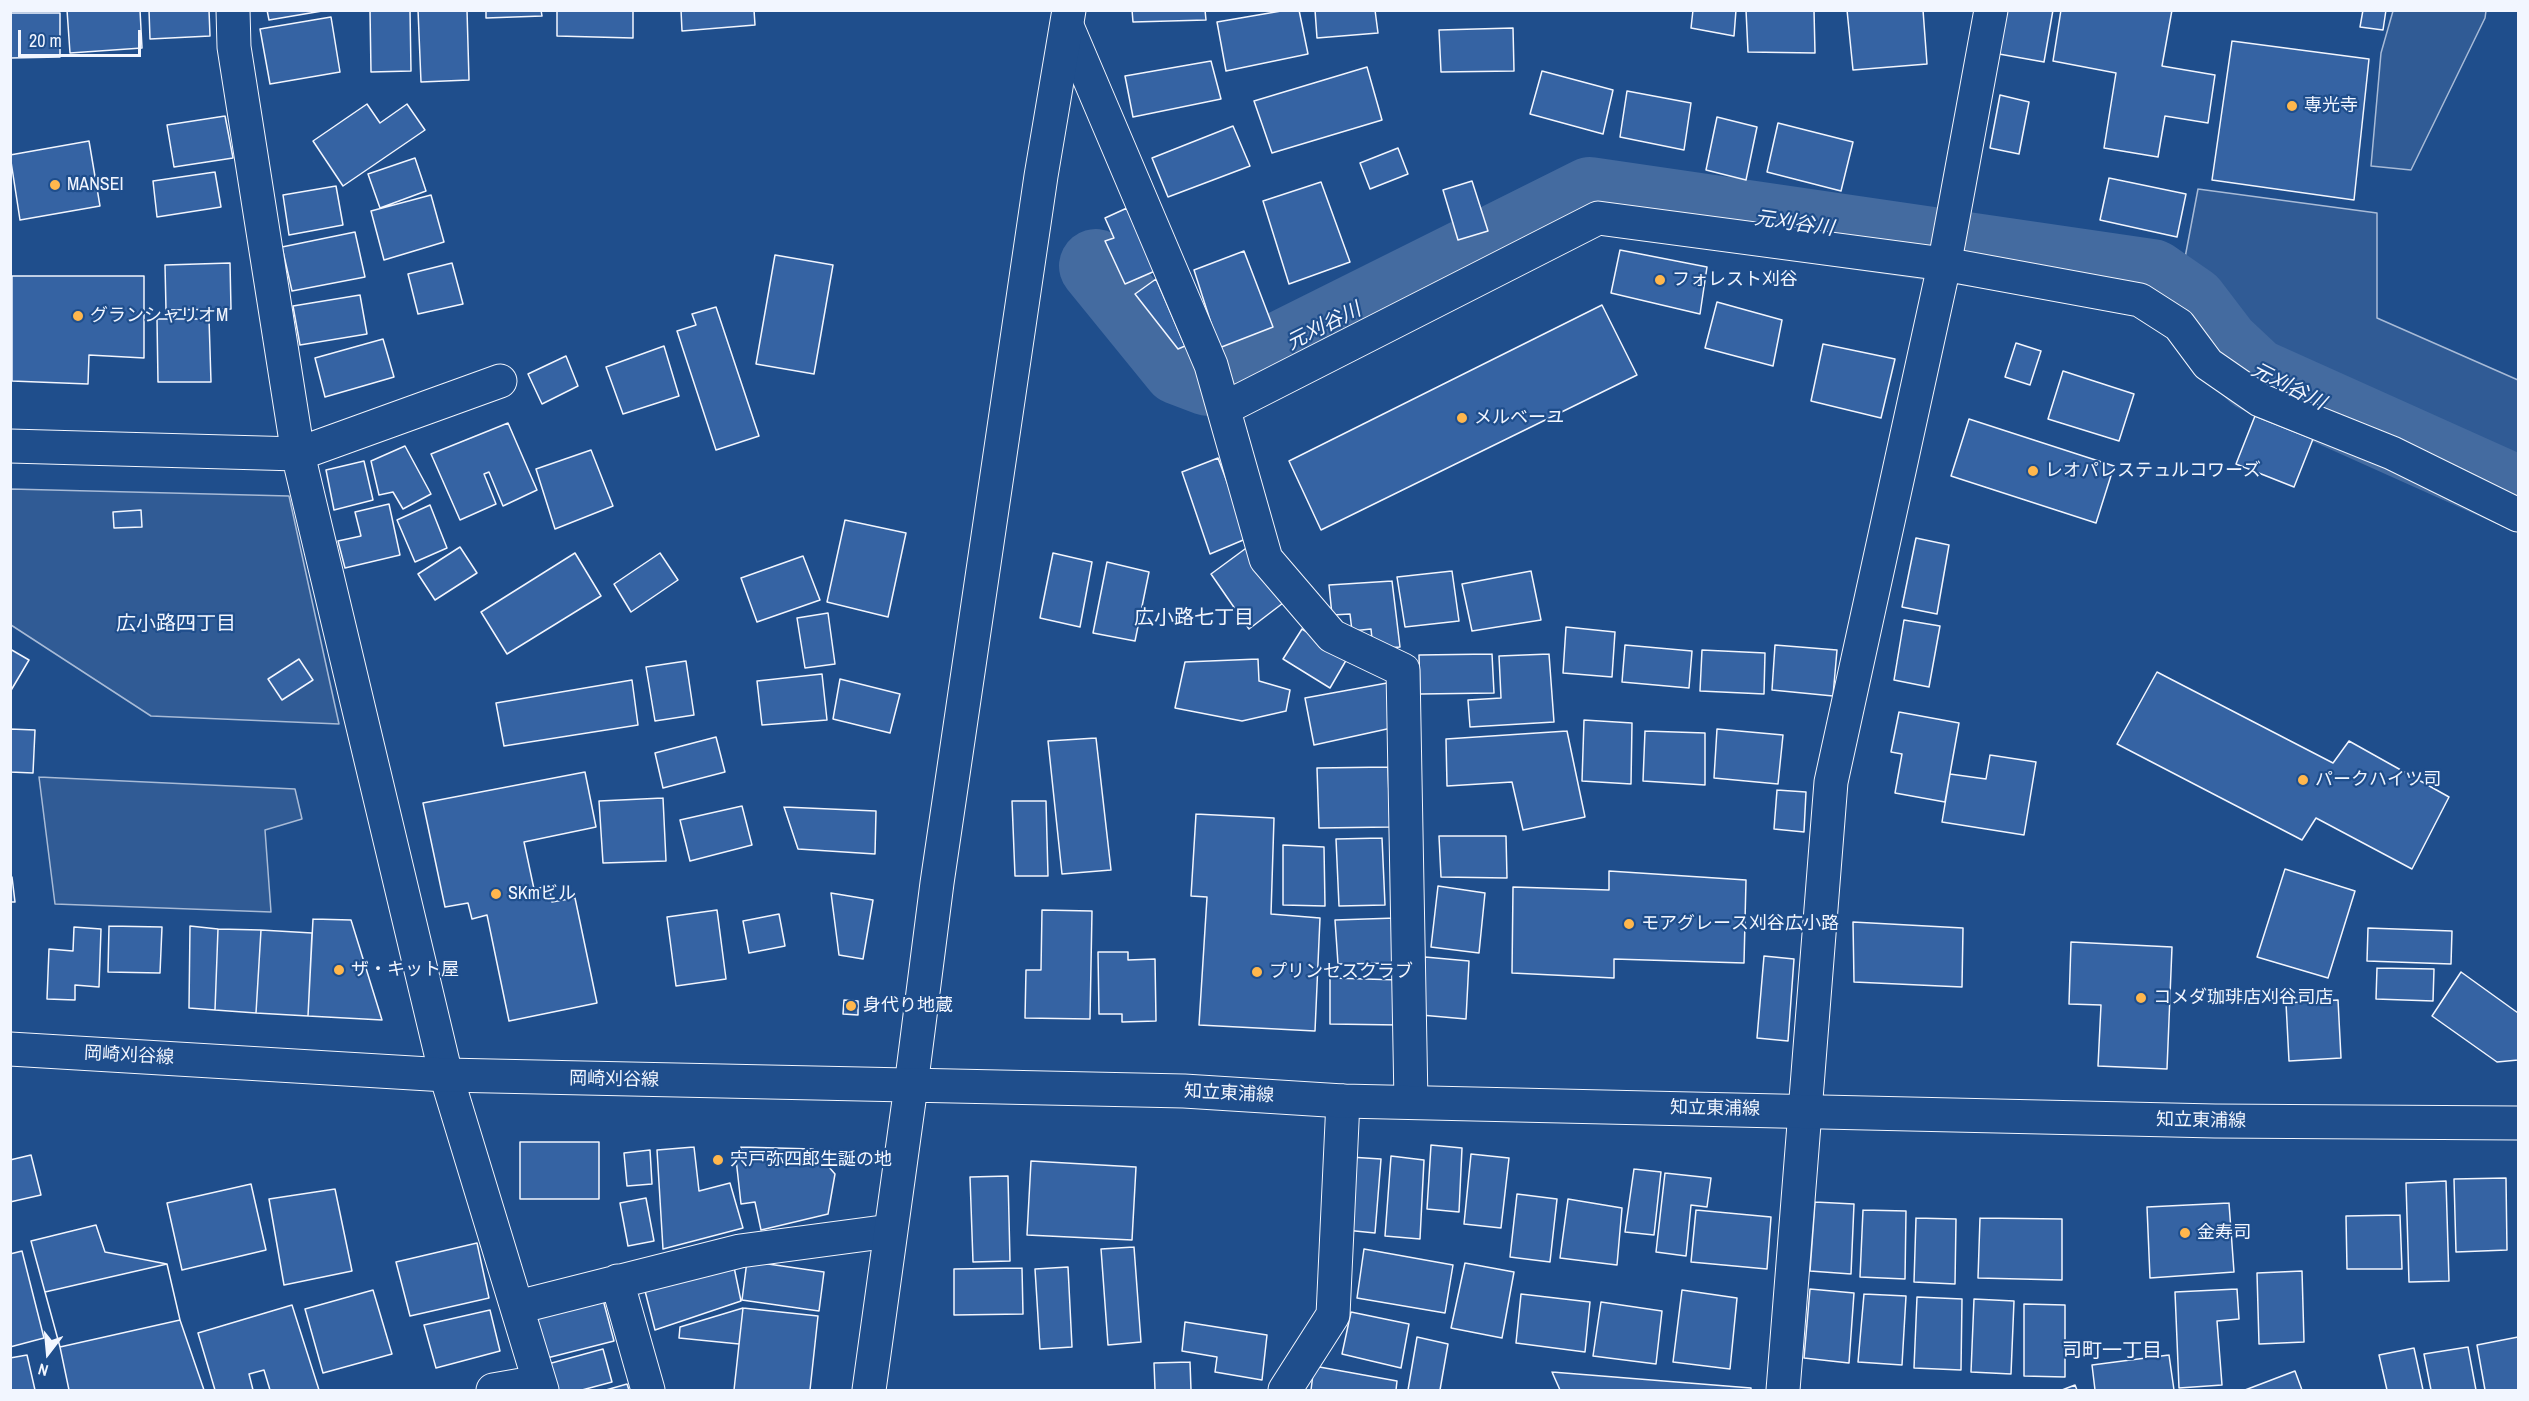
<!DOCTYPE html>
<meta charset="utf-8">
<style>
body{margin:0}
#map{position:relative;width:2529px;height:1401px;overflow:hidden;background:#1f4e8c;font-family:"Archivo Narrow",sans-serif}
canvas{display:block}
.frame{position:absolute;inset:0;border:12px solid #f2f6ff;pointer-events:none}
.north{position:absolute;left:18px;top:1323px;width:60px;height:60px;-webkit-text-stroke:4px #1f4e8c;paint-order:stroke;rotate:196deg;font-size:16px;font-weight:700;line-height:24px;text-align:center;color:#f2f6ff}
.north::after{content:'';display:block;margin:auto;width:21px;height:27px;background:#f2f6ff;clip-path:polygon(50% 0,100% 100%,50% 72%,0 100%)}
.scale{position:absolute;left:18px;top:30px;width:123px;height:27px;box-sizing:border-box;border:3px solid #f2f6ff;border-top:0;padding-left:8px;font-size:18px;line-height:21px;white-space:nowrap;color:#f2f6ff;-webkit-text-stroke:4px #1f4e8c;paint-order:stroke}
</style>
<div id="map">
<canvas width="2529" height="1401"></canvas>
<div class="frame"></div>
<div class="north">N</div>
<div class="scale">20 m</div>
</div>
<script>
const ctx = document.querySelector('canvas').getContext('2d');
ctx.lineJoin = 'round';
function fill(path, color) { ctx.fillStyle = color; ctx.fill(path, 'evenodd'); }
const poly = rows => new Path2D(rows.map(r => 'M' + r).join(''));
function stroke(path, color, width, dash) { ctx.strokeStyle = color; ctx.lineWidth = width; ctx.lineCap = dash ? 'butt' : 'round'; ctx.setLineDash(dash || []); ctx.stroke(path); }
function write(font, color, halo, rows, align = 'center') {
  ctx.font = font + ' "Archivo Narrow","Noto Sans JP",sans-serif'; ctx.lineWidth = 4.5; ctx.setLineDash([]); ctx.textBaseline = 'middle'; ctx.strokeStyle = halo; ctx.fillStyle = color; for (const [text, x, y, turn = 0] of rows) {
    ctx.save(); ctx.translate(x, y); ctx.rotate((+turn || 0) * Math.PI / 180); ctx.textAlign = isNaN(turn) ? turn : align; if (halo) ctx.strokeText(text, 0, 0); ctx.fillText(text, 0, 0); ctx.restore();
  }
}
const green = poly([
 [2393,11,2486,11,2485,18,2411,170,2371,166,2381,53,2393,11],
 [2198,189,2377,213,2377,318,2518,380,2518,461,2279,355,2180,284,2198,189],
 [11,489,289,496,339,724,151,716,11,625,11,489],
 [39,777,295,789,302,819,265,830,271,912,55,904,39,777]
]);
const river = poly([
 [1096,266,1179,368,1208,379,1223,377,1590,194,2152,276,2191,303,2223,345,2255,375,2518,493]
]);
const building = poly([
 [67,10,140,10,142,48,70,53,67,10],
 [149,10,209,10,210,36,150,39,149,10],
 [267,10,328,10,269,20,267,10],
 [370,10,410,10,411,71,371,72,370,10],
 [418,10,467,10,469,80,421,82,418,10],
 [486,10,541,10,542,16,486,18,486,10],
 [557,10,633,10,633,38,557,36,557,10],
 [681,10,754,10,755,25,682,31,681,10],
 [1132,10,1205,10,1206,20,1133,22,1132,10],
 [1287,10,1299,10,1308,54,1226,71,1217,22,1287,10],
 [1315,10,1375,10,1378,33,1317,38,1315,10],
 [1693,10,1736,10,1734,36,1691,28,1693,10],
 [1746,10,1814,10,1815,53,1748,52,1746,10],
 [1847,10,1923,10,1927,64,1853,70,1847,10],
 [2006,10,2053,10,2044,62,1999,54,2006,10],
 [2061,10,2172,10,2162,66,2215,75,2208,123,2165,116,2158,157,2104,148,2116,73,2053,61,2061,10],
 [2363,10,2386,10,2383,30,2360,27,2363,10],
 [10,13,60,13,60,57,10,58,10,13],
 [331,17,340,72,270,84,260,29,331,17],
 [1513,28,1514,71,1441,72,1439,30,1513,28],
 [2232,41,2369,59,2354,200,2212,180,2232,41],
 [1211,61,1221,99,1133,117,1125,76,1211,61],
 [1367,67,1382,120,1272,153,1254,101,1367,67],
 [1542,71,1613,90,1603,134,1530,114,1542,71],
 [1627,91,1691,103,1684,150,1620,137,1627,91],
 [2000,95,2029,102,2019,154,1990,148,2000,95],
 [367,104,380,123,407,104,425,130,343,186,313,141,367,104],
 [225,116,233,158,174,167,167,125,225,116],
 [1717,117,1757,127,1746,180,1706,170,1717,117],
 [1778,123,1853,142,1841,191,1767,172,1778,123],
 [1233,126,1250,166,1168,197,1152,158,1233,126],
 [89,141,100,206,20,220,10,155,89,141],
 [1398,148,1408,174,1370,189,1360,163,1398,148],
 [415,158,426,191,380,208,368,174,415,158],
 [215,172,221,207,157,217,153,181,215,172],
 [2109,178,2186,194,2177,237,2100,220,2109,178],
 [1472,181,1488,231,1458,240,1443,190,1472,181],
 [1321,182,1350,262,1289,284,1263,201,1321,182],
 [336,186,343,225,289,235,283,195,336,186],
 [431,195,444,242,384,260,371,211,431,195],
 [1127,208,1155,271,1125,284,1105,241,1114,238,1105,218,1127,208],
 [355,232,365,277,292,291,282,247,355,232],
 [1620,250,1707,267,1700,314,1611,293,1620,250],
 [1244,251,1273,327,1219,348,1194,270,1244,251],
 [775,255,833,265,814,374,756,364,775,255],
 [230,263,231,309,166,310,165,265,230,263],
 [452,263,463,304,418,314,408,274,452,263],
 [12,276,144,276,144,358,89,355,88,384,12,381,12,276],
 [1156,279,1185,346,1178,349,1135,294,1156,279],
 [360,295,367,334,300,345,293,306,360,295],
 [1717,302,1782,320,1773,366,1705,348,1717,302],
 [1602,305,1637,375,1321,530,1289,461,1602,305],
 [716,307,759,436,716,450,677,331,696,325,692,314,716,307],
 [157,319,209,319,211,382,158,382,157,319],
 [383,339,394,377,325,397,315,358,383,339],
 [2016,343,2041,351,2030,385,2005,377,2016,343],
 [1823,344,1895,359,1881,418,1811,401,1823,344],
 [664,346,679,396,623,414,606,367,664,346],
 [566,356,578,386,542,404,528,374,566,356],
 [2063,371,2134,394,2119,441,2048,419,2063,371],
 [2255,416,2313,439,2294,487,2236,464,2255,416],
 [1969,419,2114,466,2096,523,1951,476,1969,419],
 [508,423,537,490,503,506,489,472,484,474,496,504,460,520,431,454,508,423],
 [405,446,431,494,403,509,393,492,379,495,371,461,405,446],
 [591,450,613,506,555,529,536,469,591,450],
 [1218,458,1248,538,1210,554,1182,472,1218,458],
 [364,461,373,500,334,510,326,470,364,461],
 [389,504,400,555,345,568,338,541,361,536,355,512,389,504],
 [430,505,447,548,415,562,397,520,430,505],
 [141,510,142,527,114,528,113,512,141,510],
 [845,520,906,533,888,617,827,602,845,520],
 [1916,538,1949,545,1937,614,1902,607,1916,538],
 [1249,546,1287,600,1249,629,1211,574,1249,546],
 [460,547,477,573,435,600,418,574,460,547],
 [575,553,601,596,507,654,481,612,575,553],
 [660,553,678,580,631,612,614,584,660,553],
 [1053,553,1092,562,1080,627,1040,618,1053,553],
 [803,556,820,600,757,622,741,578,803,556],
 [1107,562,1149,572,1135,641,1093,633,1107,562],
 [1452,571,1459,621,1405,627,1397,577,1452,571],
 [1531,571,1541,620,1472,631,1462,584,1531,571],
 [1392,581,1400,647,1373,649,1371,629,1352,631,1350,614,1332,615,1329,585,1392,581],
 [828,613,835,664,805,668,797,618,828,613],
 [1904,620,1940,626,1929,687,1894,680,1904,620],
 [1566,627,1615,632,1612,677,1563,673,1566,627],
 [1302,629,1348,657,1330,688,1283,659,1302,629],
 [1625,645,1692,651,1689,688,1622,682,1625,645],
 [1775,645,1837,650,1833,696,1772,690,1775,645],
 [10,649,29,660,10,692,10,649],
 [1702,650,1765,653,1764,694,1700,691,1702,650],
 [1492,654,1494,693,1420,694,1419,655,1492,654],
 [1549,654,1554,722,1470,727,1468,700,1501,698,1499,656,1549,654],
 [299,659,313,680,282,700,268,679,299,659],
 [1258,659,1259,681,1290,690,1286,711,1242,721,1175,708,1185,662,1258,659],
 [686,661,694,715,655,721,646,667,686,661],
 [2157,672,2333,763,2349,741,2449,797,2412,869,2316,818,2302,840,2117,744,2157,672],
 [822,674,827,720,762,725,757,681,822,674],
 [840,679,900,694,890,733,833,719,840,679],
 [632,680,638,725,504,746,496,703,632,680],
 [1387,683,1396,727,1314,745,1305,698,1387,683],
 [1899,712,1959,723,1945,802,1895,793,1902,754,1891,752,1899,712],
 [1584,720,1632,723,1631,784,1582,781,1584,720],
 [10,729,35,730,33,773,10,772,10,729],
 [1717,729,1783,735,1778,784,1714,778,1717,729],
 [1567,731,1585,817,1523,830,1512,782,1447,786,1446,739,1567,731],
 [1645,731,1705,733,1705,785,1643,781,1645,731],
 [716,737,725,772,663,788,655,753,716,737],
 [1096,738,1111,870,1062,874,1048,741,1096,738],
 [1990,755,2036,762,2024,835,1942,822,1950,774,1986,779,1990,755],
 [1388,767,1390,827,1319,828,1317,768,1388,767],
 [585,772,596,827,524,842,534,889,549,886,552,902,575,898,597,1003,509,1021,487,915,472,919,468,903,445,907,423,803,585,772],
 [1777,790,1806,792,1804,832,1774,829,1777,790],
 [663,798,666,861,603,863,599,801,663,798],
 [1012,801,1046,801,1048,876,1015,876,1012,801],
 [742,806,752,845,690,861,680,820,742,806],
 [784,807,876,811,875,854,798,849,784,807],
 [1196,814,1274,818,1271,914,1320,918,1315,1031,1199,1025,1207,897,1191,896,1196,814],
 [1439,836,1506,836,1507,878,1441,877,1439,836],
 [1382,838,1385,905,1339,906,1336,839,1382,838],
 [1283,845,1324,847,1325,906,1283,905,1283,845],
 [2285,869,2355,891,2328,978,2257,957,2285,869],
 [1609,871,1746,880,1744,963,1614,959,1614,978,1512,973,1513,887,1609,890,1609,871],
 [10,877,12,877,15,902,10,902,10,877],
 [1438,886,1485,893,1479,953,1431,947,1438,886],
 [831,893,873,900,863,959,839,955,831,893],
 [717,910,726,979,676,986,667,917,717,910],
 [1042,910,1092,911,1090,1019,1025,1018,1026,970,1041,970,1042,910],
 [779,914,785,946,749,953,743,921,779,914],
 [1396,918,1398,963,1338,964,1335,920,1396,918],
 [313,919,351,920,382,1020,308,1016,313,919],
 [1853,922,1963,928,1962,987,1854,982,1853,922],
 [109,926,162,927,160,973,108,972,109,926],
 [190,926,218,929,215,1010,189,1008,190,926],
 [74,927,101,929,99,987,75,985,75,1000,47,999,49,949,73,951,74,927],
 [2368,928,2452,931,2451,964,2367,961,2368,928],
 [218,929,261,930,256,1013,215,1010,218,929],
 [261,930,312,933,308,1016,256,1013,261,930],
 [2071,942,2172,947,2167,1069,2098,1066,2101,1005,2069,1004,2071,942],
 [1098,952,1128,952,1128,960,1155,959,1156,1021,1122,1022,1122,1014,1099,1014,1098,952],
 [1764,956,1794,959,1788,1041,1757,1038,1764,956],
 [1425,957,1469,961,1466,1019,1421,1015,1425,957],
 [2377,968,2434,969,2433,1001,2376,999,2377,968],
 [2461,972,2518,1013,2518,1060,2497,1062,2432,1016,2461,972],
 [1330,978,1400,980,1399,1025,1330,1024,1330,978],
 [844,1000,858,1001,858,1015,843,1014,844,1000],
 [2338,1000,2341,1058,2289,1061,2286,1003,2338,1000],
 [520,1142,599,1142,599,1199,520,1199,520,1142],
 [1431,1145,1462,1148,1459,1212,1427,1209,1431,1145],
 [694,1147,699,1191,730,1183,743,1228,663,1249,657,1150,694,1147],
 [741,1147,813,1149,835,1174,828,1214,761,1230,755,1202,741,1204,736,1159,743,1159,741,1147],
 [650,1150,652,1184,627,1186,624,1153,650,1150],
 [1471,1154,1509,1158,1501,1228,1464,1224,1471,1154],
 [31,1155,41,1195,10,1202,10,1160,31,1155],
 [1391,1156,1424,1160,1420,1239,1385,1236,1391,1156],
 [1350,1157,1381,1159,1375,1233,1345,1230,1350,1157],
 [1031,1161,1136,1167,1132,1240,1027,1235,1031,1161],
 [1634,1169,1661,1172,1654,1235,1625,1232,1634,1169],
 [1665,1173,1711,1178,1707,1207,1691,1205,1686,1256,1656,1252,1665,1173],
 [1008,1176,1010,1261,973,1262,970,1177,1008,1176],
 [2506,1178,2507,1250,2456,1252,2454,1179,2506,1178],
 [2446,1181,2449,1281,2409,1282,2406,1183,2446,1181],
 [251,1184,266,1250,182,1270,167,1203,251,1184],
 [335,1189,352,1271,284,1285,269,1199,335,1189],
 [1517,1194,1557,1199,1550,1262,1510,1257,1517,1194],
 [646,1198,654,1241,628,1246,620,1203,646,1198],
 [1568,1199,1622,1208,1617,1265,1560,1258,1568,1199],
 [1815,1202,1854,1204,1851,1274,1810,1271,1815,1202],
 [2229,1203,2234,1272,2150,1278,2147,1207,2229,1203],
 [1696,1210,1771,1217,1767,1269,1691,1262,1696,1210],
 [1863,1210,1906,1211,1905,1279,1860,1277,1863,1210],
 [2400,1215,2402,1269,2347,1269,2346,1216,2400,1215],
 [1916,1218,1956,1219,1955,1284,1914,1282,1916,1218],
 [1980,1218,2062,1219,2062,1280,1978,1278,1980,1218],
 [96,1225,105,1252,167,1264,180,1320,60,1347,31,1241,96,1225],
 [477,1243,489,1298,410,1316,396,1262,477,1243],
 [1134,1247,1141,1342,1108,1345,1101,1249,1134,1247],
 [1364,1249,1453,1265,1445,1313,1357,1298,1364,1249],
 [22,1251,44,1338,10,1347,10,1254,22,1251],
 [747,1261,824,1272,819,1311,742,1300,747,1261],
 [1465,1263,1514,1272,1502,1338,1451,1328,1465,1263],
 [167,1264,180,1320,60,1347,45,1292,167,1264],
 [734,1267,741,1301,655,1330,644,1287,734,1267],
 [1068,1267,1072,1347,1040,1349,1035,1269,1068,1267],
 [1022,1268,1023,1314,954,1315,954,1269,1022,1268],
 [2302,1271,2304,1342,2259,1344,2257,1273,2302,1271],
 [1810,1289,1854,1293,1849,1363,1804,1358,1810,1289],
 [2237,1289,2239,1319,2217,1321,2222,1385,2179,1388,2175,1292,2237,1289],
 [373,1290,392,1354,323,1373,305,1309,373,1290],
 [1682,1290,1737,1298,1730,1369,1673,1362,1682,1290],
 [1521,1294,1590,1302,1585,1352,1516,1343,1521,1294],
 [1864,1294,1906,1296,1902,1365,1858,1362,1864,1294],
 [602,1296,614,1341,543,1359,532,1315,602,1296],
 [1917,1297,1962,1299,1961,1370,1914,1368,1917,1297],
 [1974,1299,2014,1301,2011,1374,1971,1372,1974,1299],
 [1601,1302,1662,1311,1656,1364,1593,1356,1601,1302],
 [2024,1304,2065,1305,2065,1377,2024,1376,2024,1304],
 [292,1305,319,1390,270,1390,264,1370,249,1374,253,1390,215,1390,198,1333,292,1305],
 [743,1308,818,1316,810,1390,734,1390,743,1308],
 [743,1308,739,1344,679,1338,680,1327,743,1308],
 [490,1310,500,1351,436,1368,424,1325,490,1310],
 [1351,1312,1409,1324,1401,1368,1342,1354,1351,1312],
 [180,1320,204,1390,69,1390,60,1347,180,1320],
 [1185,1322,1267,1335,1262,1380,1215,1372,1217,1357,1182,1351,1185,1322],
 [1417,1337,1448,1344,1440,1390,1408,1390,1417,1337],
 [2518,1337,2518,1390,2485,1390,2477,1345,2518,1337],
 [2468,1347,2476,1390,2431,1390,2424,1354,2468,1347],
 [2414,1348,2423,1390,2387,1390,2379,1355,2414,1348],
 [603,1349,612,1382,582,1390,556,1390,548,1364,603,1349],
 [27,1355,35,1390,10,1390,10,1358,27,1355],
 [2169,1355,2174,1390,2095,1390,2092,1365,2169,1355],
 [1190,1362,1191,1390,1155,1390,1154,1363,1190,1362],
 [1314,1366,1397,1381,1396,1390,1311,1390,1314,1366],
 [2295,1371,2302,1390,2245,1390,2295,1371],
 [1552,1372,1751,1388,1751,1390,1560,1390,1552,1372],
 [627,1384,629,1390,606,1390,627,1384],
 [2075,1385,2077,1390,2062,1390,2075,1385]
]);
const street = poly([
 [233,10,234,47,298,454,446,1075,542,1390],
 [1067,26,1211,365,1266,559,1332,636,1403,670,1411,1102],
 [1225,408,1598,218,1944,264,2140,300,2179,325,2208,364,2260,400,2392,453,2518,515],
 [10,446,298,454,500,381],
 [617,1281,648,1390],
 [518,1307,740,1251,890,1231],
 [493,1390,539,1382],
 [1285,1390,1333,1315,1343,1101],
 [1783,1390,1831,782,1945,261,1991,10]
]);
const secondary = poly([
 [911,1086,937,883,1041,176,1069,10]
]);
const primary = poly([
 [10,1049,446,1075,1184,1091,1343,1101,2215,1121,2518,1123],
 [869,1390,911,1086]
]);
const markers = [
 [2292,106,6,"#ffb74d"],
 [55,185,6,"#ffb74d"],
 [1660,280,6,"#ffb74d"],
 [78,316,6,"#ffb74d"],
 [1462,418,6,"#ffb74d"],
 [2033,471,6,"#ffb74d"],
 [2303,780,6,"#ffb74d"],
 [496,894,6,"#ffb74d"],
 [1629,924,6,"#ffb74d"],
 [339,970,6,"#ffb74d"],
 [1257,972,6,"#ffb74d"],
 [2141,998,6,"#ffb74d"],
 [851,1006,6,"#ffb74d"],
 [718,1160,6,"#ffb74d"],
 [2185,1233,6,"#ffb74d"]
];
const poiNames = [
 ["専光寺",2304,106],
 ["MANSEI",67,185],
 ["フォレスト刈谷",1672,280],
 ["グランシャリオM",90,316],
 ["メルベーユ",1474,418],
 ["レオパレステュルコワーズ",2045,471],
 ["パークハイツ司",2315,780],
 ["SKmビル",508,894],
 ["モアグレース刈谷広小路",1641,924],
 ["ザ・キット屋",351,970],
 ["プリンセスクラブ",1269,972],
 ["コメダ珈琲店刈谷司店",2153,998],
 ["身代り地蔵",863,1006],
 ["宍戸弥四郎生誕の地",730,1160],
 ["金寿司",2197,1233]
];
const streetNames = [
 ["岡崎刈谷線",129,1056,3],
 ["岡崎刈谷線",614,1080,1],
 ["知立東浦線",1229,1094,3],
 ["知立東浦線",1715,1109,1],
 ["知立東浦線",2201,1121,1]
];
const waterNames = [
 ["元刈谷川",1794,224,8],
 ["元刈谷川",1324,327,-27],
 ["元刈谷川",2288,387,27]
];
const neighbourhoodNames = [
 ["広小路七丁目",1194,619],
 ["広小路四丁目",176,625],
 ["司町一丁目",2112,1352]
];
fill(green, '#305b95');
stroke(green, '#a8bbd7', 1.5);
stroke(river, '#446ba0', 74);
fill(building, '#3563a3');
stroke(building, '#f2f6ff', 1.5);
stroke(street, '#f2f6ff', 35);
stroke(secondary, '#f2f6ff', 35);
stroke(primary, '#f2f6ff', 35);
stroke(street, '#1f4e8c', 33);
stroke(secondary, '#1f4e8c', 33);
stroke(primary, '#1f4e8c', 33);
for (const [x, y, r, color] of markers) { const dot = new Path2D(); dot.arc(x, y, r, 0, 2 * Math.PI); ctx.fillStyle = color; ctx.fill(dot); stroke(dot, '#1f4e8c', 2); }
write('18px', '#f2f6ff', '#1f4e8c', poiNames, 'left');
write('18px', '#f2f6ff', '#1f4e8c', streetNames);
write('italic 20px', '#f2f6ff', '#1f4e8c', waterNames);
write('20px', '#f2f6ff', '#1f4e8c', neighbourhoodNames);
</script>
